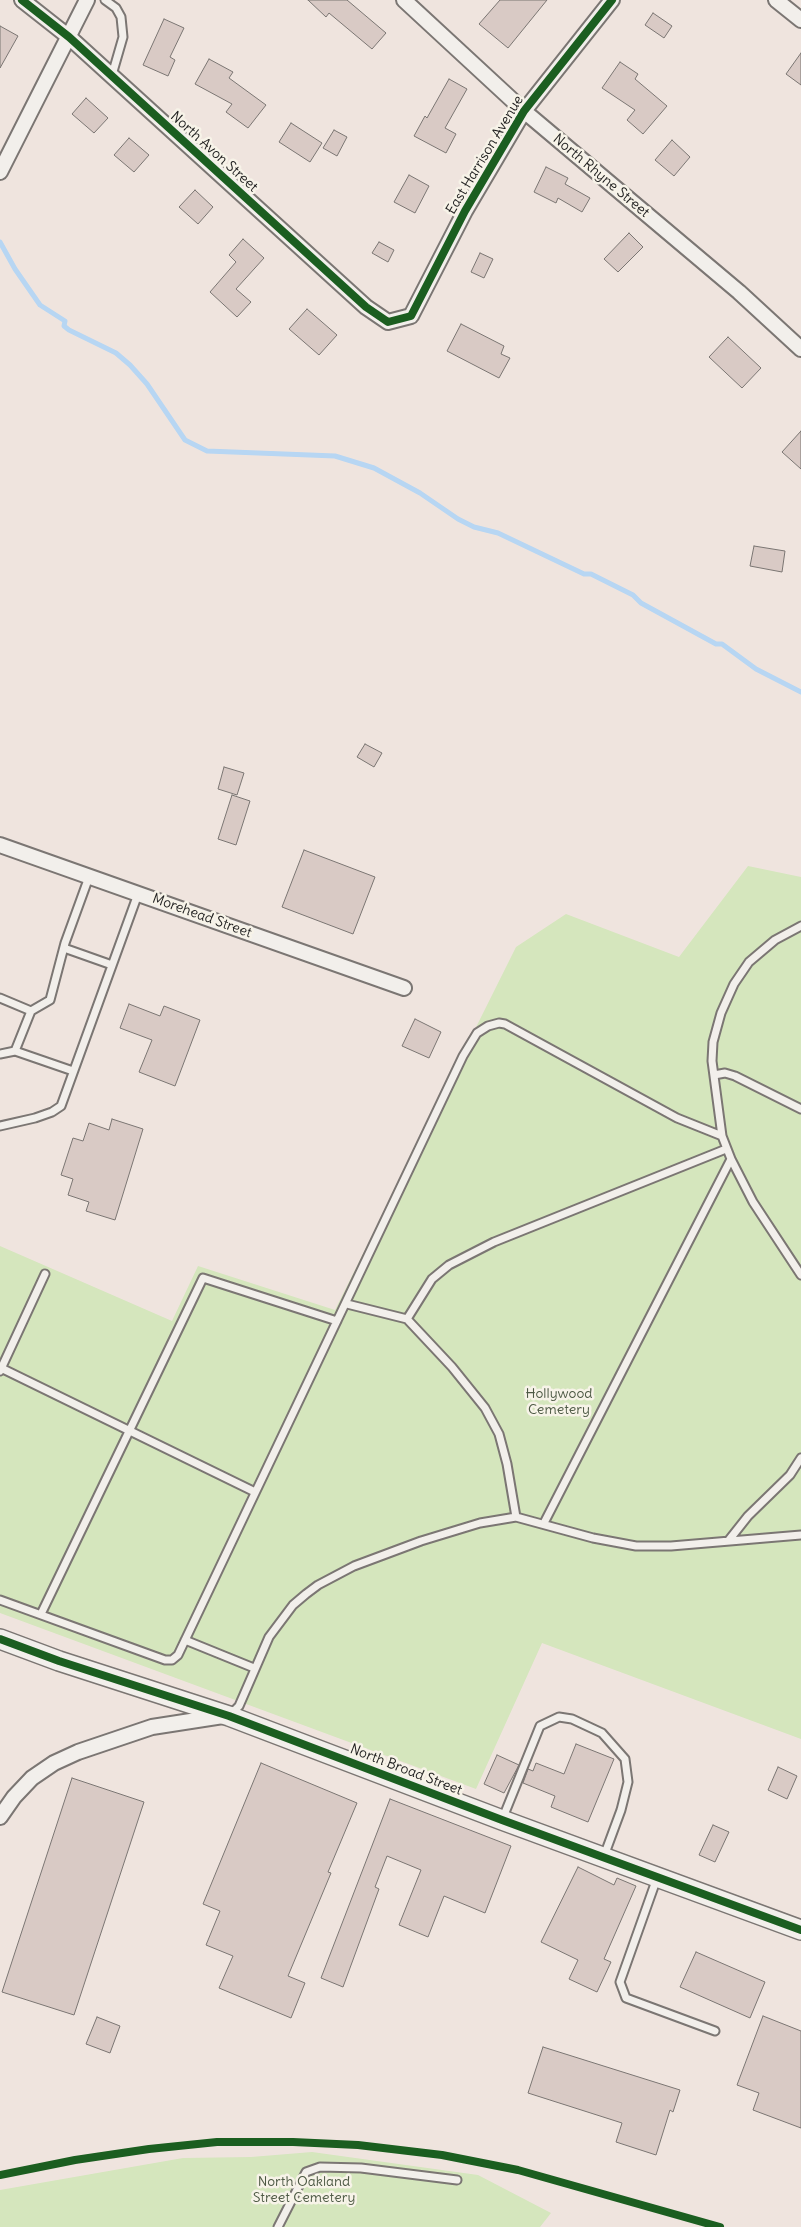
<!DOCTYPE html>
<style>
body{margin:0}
canvas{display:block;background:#efe4de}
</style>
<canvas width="801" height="2227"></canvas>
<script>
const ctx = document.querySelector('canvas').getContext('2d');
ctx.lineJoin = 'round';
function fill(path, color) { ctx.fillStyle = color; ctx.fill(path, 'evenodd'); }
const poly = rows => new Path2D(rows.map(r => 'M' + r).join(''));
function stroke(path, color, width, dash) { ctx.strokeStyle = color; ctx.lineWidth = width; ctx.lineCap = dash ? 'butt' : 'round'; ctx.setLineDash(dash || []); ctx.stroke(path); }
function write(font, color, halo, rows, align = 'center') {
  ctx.font = font + ' Delius,sans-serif'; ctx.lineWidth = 5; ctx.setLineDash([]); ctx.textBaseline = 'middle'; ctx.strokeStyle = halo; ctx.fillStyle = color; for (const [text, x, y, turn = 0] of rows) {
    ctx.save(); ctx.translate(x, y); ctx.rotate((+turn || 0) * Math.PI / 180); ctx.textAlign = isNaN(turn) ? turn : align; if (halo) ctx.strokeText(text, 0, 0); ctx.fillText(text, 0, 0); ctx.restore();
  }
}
const green = poly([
 [748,866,801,877,801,1739,542,1643,476,1789,0,1613,0,1246,172,1321,198,1266,335,1310,516,947,566,914,679,957],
 [312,2152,478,2175,551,2213,540,2227,0,2227,0,2190,183,2158,251,2157]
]);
const stream = poly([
 [0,242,15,269,40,305,65,321,64,326,69,330,116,353,130,365,147,384,185,440,207,451,335,456,374,468,420,493,458,519,474,527,498,533,584,574,591,574,633,595,641,603,716,644,722,644,756,669,801,692]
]);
const building = poly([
 [308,0,347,0,386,33,372,49,329,13,326,17,308,0],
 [500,0,547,0,508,48,479,24,500,0],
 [653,13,672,26,664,38,645,25,653,13],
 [164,19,184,28,170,57,175,60,168,76,143,65,164,19],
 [0,26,18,36,0,68,0,26],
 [801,53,801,85,786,74,801,53],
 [209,59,233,72,229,78,266,105,248,128,226,112,232,104,195,84,209,59],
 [620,62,638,74,635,79,667,106,643,134,627,120,635,110,602,88,620,62],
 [449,79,467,89,445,128,456,134,446,153,414,136,425,116,427,118,449,79],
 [86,98,108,118,94,133,72,114,86,98],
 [291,123,322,143,310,162,279,142,291,123],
 [334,130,347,137,337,156,323,148,334,130],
 [129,138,149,155,134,172,114,155,129,138],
 [672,140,690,157,674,176,655,160,672,140],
 [546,167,568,178,565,184,590,198,582,212,558,198,556,203,534,192,546,167],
 [409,175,429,186,415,213,394,202,409,175],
 [195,190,213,207,198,224,179,207,195,190],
 [629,233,643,247,618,272,604,259,629,233],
 [243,239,264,258,236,289,251,302,237,317,210,292,236,262,229,255,243,239],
 [379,242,394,250,388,262,372,253,379,242],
 [480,253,493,259,484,278,471,272,480,253],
 [307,309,337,335,319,355,289,329,307,309],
 [461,324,504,346,501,354,510,358,499,378,447,351,461,324],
 [728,337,761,368,742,388,709,357,728,337],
 [801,431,801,469,782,452,801,431],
 [754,546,785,551,782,572,750,566,754,546],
 [365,744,382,753,374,767,357,757,365,744],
 [224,767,244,773,237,795,218,789,224,767],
 [232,795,250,801,236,845,218,839,232,795],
 [304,850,375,877,353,934,282,907,304,850],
 [129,1004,160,1016,164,1006,200,1020,175,1086,139,1072,152,1040,120,1028,129,1004],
 [415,1019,441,1032,429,1058,402,1046,415,1019],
 [112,1119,143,1129,115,1220,86,1211,89,1202,68,1195,73,1179,61,1175,73,1138,83,1141,89,1123,109,1130,112,1119],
 [576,1744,614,1759,588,1822,551,1807,555,1796,523,1783,528,1769,533,1771,536,1763,564,1774,576,1744],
 [497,1755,519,1765,504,1793,484,1784,497,1755],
 [261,1763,357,1803,328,1872,331,1873,288,1976,305,1983,291,2018,219,1988,233,1956,206,1945,220,1911,203,1904,261,1763],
 [778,1767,797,1776,787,1799,768,1790,778,1767],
 [72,1778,144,1802,74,2015,2,1992,72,1778],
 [390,1799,511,1846,485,1913,444,1896,428,1937,399,1925,421,1870,387,1856,375,1887,379,1889,343,1987,321,1978,390,1799],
 [713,1825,729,1832,715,1862,699,1855,713,1825],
 [578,1867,614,1885,617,1878,636,1886,604,1959,611,1962,597,1992,569,1979,578,1960,541,1942,578,1867],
 [696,1952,765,1982,750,2018,680,1987,696,1952],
 [763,2016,801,2031,801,2128,753,2110,759,2093,737,2085,763,2016],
 [97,2017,120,2026,110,2053,86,2044,97,2017],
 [543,2047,680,2090,673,2112,670,2110,656,2155,616,2142,622,2123,528,2093,543,2047]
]);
const lane = poly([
 [105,0,116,8,121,17,123,37,112,75],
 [64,948,112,965],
 [0,998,31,1011],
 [15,1051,73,1071],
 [0,1054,15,1051,31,1011,50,1000,65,943,89,877],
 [714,1075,725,1073,735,1076,801,1109],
 [0,1126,35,1118,52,1112,61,1106,138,894],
 [731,1159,753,1202,801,1275],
 [347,1304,407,1319,452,1367,485,1408,499,1434,507,1464,516,1517],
 [407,1319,432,1279,449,1265,494,1242,726,1149],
 [1,1368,255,1492],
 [0,1371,45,1274],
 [544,1523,731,1159,722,1136,712,1061,713,1042,721,1013,734,984,749,962,775,940,801,926],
 [729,1540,748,1516,790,1475,801,1458],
 [0,1600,165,1660,172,1660,178,1655,463,1056,477,1033,488,1026,499,1023,505,1024,677,1118,722,1136],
 [41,1614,203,1278,337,1321],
 [185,1640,254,1668],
 [230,1715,239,1706,269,1637,293,1605,306,1594,318,1585,354,1566,421,1541,480,1523,516,1517,593,1538,636,1546,671,1546,801,1535],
 [502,1820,540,1726,559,1717,572,1719,602,1733,625,1759,628,1782,621,1810,604,1856],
 [657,1878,620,1982,626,1998,715,2031],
 [278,2227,306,2172,320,2167,361,2168,457,2180]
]);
const street = poly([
 [22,0,69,37,366,307,388,322,411,316,465,211,524,111,612,0],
 [404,0,524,111,739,292,801,349],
 [776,0,801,20],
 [0,172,87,0],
 [0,845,404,988],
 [0,1817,14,1797,32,1778,54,1763,78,1752,152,1727,223,1716]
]);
const secondary = poly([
 [0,1639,59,1661,229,1716,502,1820,801,1930]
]);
const cycleway = poly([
 [22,0,69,37,366,307,388,322,411,316,465,211,524,111,612,0],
 [0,1639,59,1661,229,1716,502,1820,801,1930],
 [0,2175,75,2160,149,2149,217,2142,293,2142,358,2145,442,2155,518,2170,720,2227]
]);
const streetNames = [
 ["North Avon Street",214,152,42],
 ["East Harrison Avenue",485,155,-59],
 ["North Rhyne Street",601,176,40],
 ["Morehead Street",202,916,20],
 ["North Broad Street",406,1770,21]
];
const parkNames = [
 ["Hollywood",559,1394],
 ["Cemetery",559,1410],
 ["North Oakland",304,2182],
 ["Street Cemetery",304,2198]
];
fill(green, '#d5e6bd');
stroke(stream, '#b7d6f3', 5);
fill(building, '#d9cac5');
stroke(building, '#7b7673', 1);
stroke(lane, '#7b7673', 11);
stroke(street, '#7b7673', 18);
stroke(secondary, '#7b7673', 22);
stroke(lane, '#f2efeb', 7);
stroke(street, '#f2efeb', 14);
stroke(secondary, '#f2efeb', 19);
stroke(cycleway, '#1b5e20', 8);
write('14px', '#1c1c1c', '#f7f3e8', streetNames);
write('14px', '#4d5944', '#f7f3e8', parkNames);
</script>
